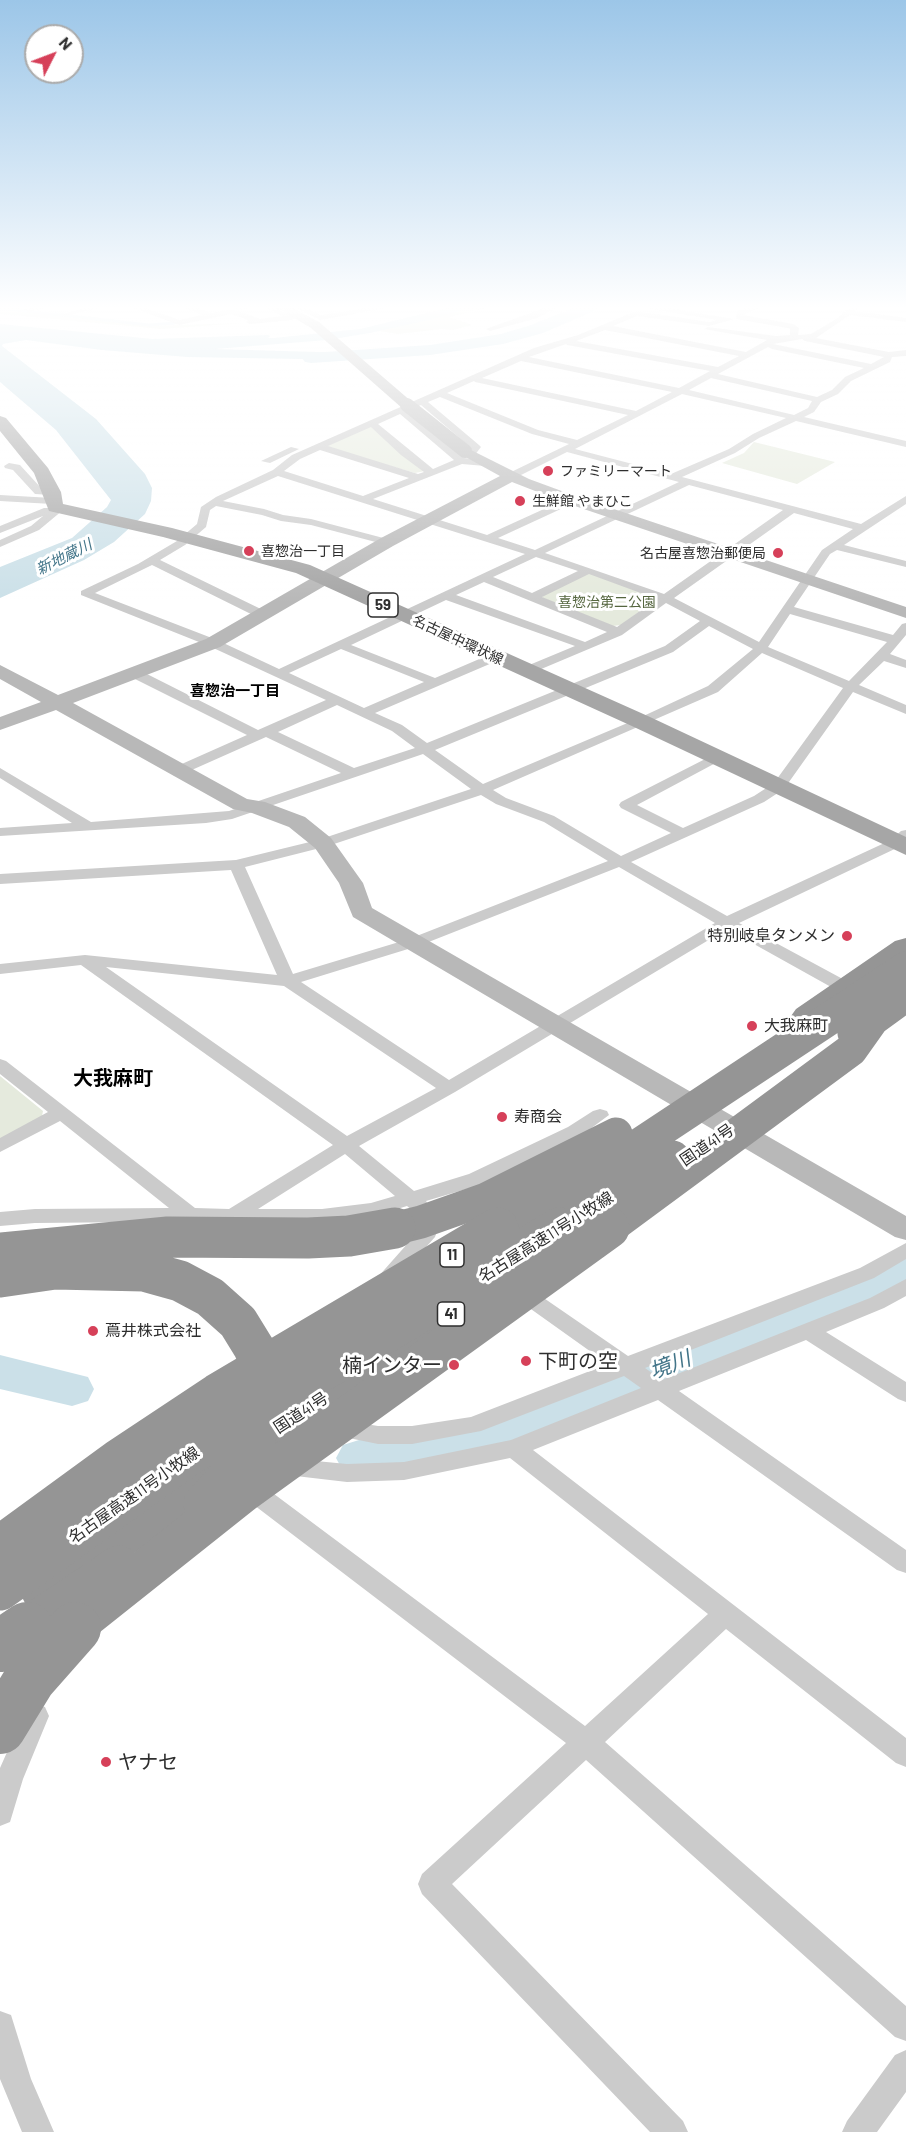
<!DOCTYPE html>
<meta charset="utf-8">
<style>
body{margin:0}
#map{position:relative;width:906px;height:2132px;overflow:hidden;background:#fff;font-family:Barlow,sans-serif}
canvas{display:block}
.north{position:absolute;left:24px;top:24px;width:60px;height:60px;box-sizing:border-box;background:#fff;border:2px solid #ababab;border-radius:50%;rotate:48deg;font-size:16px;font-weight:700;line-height:24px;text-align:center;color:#2e2e2e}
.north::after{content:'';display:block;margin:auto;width:21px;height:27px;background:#d64059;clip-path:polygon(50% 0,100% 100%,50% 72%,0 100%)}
</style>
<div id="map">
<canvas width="906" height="2132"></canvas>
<div class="north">N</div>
</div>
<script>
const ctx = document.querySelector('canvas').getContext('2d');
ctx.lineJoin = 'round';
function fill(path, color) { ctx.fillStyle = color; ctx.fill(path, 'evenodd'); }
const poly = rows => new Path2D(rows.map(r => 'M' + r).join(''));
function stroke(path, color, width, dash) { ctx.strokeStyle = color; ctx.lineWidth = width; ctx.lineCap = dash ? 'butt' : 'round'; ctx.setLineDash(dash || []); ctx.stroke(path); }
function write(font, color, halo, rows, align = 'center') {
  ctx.font = font + ' Barlow,"Noto Sans JP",sans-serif'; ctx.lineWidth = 6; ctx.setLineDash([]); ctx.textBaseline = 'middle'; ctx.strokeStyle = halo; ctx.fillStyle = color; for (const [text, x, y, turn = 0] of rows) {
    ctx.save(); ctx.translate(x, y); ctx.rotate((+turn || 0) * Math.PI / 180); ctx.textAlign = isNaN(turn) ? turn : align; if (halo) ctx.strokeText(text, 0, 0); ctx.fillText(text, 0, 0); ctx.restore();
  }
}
const green = poly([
 [480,305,506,305,493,306,450,317,472,325,453,330,442,329,398,334,379,331],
 [0,309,148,326,245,323,161,329,0,314],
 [368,426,374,427,425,471,415,473,328,448,327,445],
 [754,442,835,462,797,484,722,463,744,453],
 [586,574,592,574,653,597,655,600,621,625,613,626,543,598,542,595],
 [0,1076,43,1111,42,1116,0,1139]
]);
const water = poly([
 [460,305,480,305,433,319,370,333,327,340,215,349,352,353,359,360,187,357,102,350,26,340,3,344,2,346,96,419,145,474,152,488,151,501,145,514,114,542,84,560,0,598,0,567,72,538,107,507,111,500,56,430,0,382,0,324,153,339,268,335,270,336,268,338,274,338,360,329]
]);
const stream = poly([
 [0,308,149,325,175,323],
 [233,310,257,305]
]);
const river = poly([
 [581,305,603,305,601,308,543,333,503,344,430,355,311,363,305,362,302,358,305,354,311,353,430,345,501,334,531,325,581,305],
 [906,1254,906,1287,880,1302,601,1413,507,1447,427,1470,359,1476,343,1471,336,1458,343,1445,359,1440,427,1434,486,1417,569,1389,850,1280,891,1259,906,1254],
 [0,1355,88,1377,94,1389,88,1401,72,1406,0,1389,0,1355]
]);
const street = poly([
 [42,305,58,305,28,312,24,310,42,305],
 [97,305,112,305,65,316,61,314,97,305],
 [125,305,136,305,180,320,202,315,178,305,189,305,212,313,232,309,260,319,282,316,260,305,270,305,296,318,292,320,250,324,246,322,248,320,231,314,179,325,125,305],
 [291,305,301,305,321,315,385,305,403,305,320,320,291,305],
 [552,305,562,305,537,318,490,331,486,329,552,305],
 [649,305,734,319,709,326,637,316,613,326,746,352,767,340,704,329,708,327,776,336,790,335,790,329,788,328,736,319,737,311,754,305,765,305,743,315,793,324,799,328,798,335,811,334,836,319,853,305,862,305,855,311,906,318,906,322,850,315,816,338,889,352,906,350,906,356,892,357,890,362,851,381,838,394,821,402,814,412,804,417,906,441,906,447,796,421,759,438,735,453,682,477,861,524,906,496,906,504,844,545,906,561,906,567,837,550,830,554,794,607,893,635,902,624,906,623,906,635,890,654,906,660,906,668,884,661,859,685,906,705,906,714,853,692,784,789,764,802,631,862,727,916,891,840,901,831,906,830,906,842,901,846,739,923,852,984,854,988,852,992,840,992,727,929,455,1092,359,1146,414,1191,469,1174,568,1127,593,1111,600,1109,607,1111,609,1115,582,1135,483,1184,426,1201,437,1218,438,1228,435,1237,394,1283,387,1285,380,1283,377,1278,416,1234,418,1228,414,1212,407,1206,371,1217,322,1223,138,1222,35,1223,0,1226,0,1212,35,1209,169,1208,60,1121,0,1152,0,1138,48,1112,0,1074,0,1059,6,1061,195,1208,229,1209,333,1145,81,965,0,974,0,964,85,955,277,975,231,870,0,884,0,874,236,860,318,840,471,789,423,754,232,819,206,823,0,836,0,828,72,823,0,778,0,768,91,822,229,811,341,773,266,737,185,773,175,773,173,770,175,767,247,735,129,676,128,673,129,670,139,670,258,730,326,700,209,646,81,595,81,591,138,564,177,541,197,524,201,507,216,497,273,470,292,455,534,348,578,335,636,311,709,322,717,320,651,309,647,307,649,305],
 [605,330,739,356,718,367,576,341,605,330],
 [802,339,805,341,884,357,871,364,773,344,802,339],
 [566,344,567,345,710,371,679,388,529,357,566,344],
 [768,347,772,349,864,368,845,377,832,390,817,397,718,374,768,347],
 [521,361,672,392,636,411,482,378,521,361],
 [711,378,812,401,808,408,794,415,689,390,711,378],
 [474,381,475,382,628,415,577,440,538,430,447,393,474,381],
 [682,394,786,418,753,434,729,449,671,474,575,449,682,394],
 [440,397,532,434,569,444,507,474,507,478,515,478,567,452,679,482,535,550,498,538,576,502,576,498,568,498,487,535,373,499,462,464,485,466,490,463,485,460,464,458,407,411,421,405,470,447,465,454,466,456,474,456,481,447,479,445,428,402,440,397],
 [400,414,454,460,433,469,378,424,400,414],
 [371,427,401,455,424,472,418,474,328,446,371,427],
 [320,450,409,478,363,496,284,471,300,459,320,450],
 [278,476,525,554,279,669,217,640,95,593,152,565,259,618,267,618,267,612,160,560,185,545,206,527,210,510,216,506,262,515,281,521,311,525,387,545,393,542,391,540,311,519,283,515,264,509,223,501,278,476],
 [689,485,783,510,664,594,545,553,689,485],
 [794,513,853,529,822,550,759,642,674,598,794,513],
 [536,557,578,571,532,593,493,577,536,557],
 [589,574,657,599,617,627,542,597,589,574],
 [484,582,607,632,585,642,456,595,484,582],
 [446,600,575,646,522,668,521,671,522,674,527,675,622,635,666,603,700,621,665,646,427,743,402,725,375,713,499,660,501,657,499,654,491,654,435,678,351,645,446,600],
 [790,614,887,642,849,681,768,647,790,614],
 [709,626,753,649,708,686,637,719,483,784,435,750,673,652,709,626],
 [341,649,424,682,364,708,289,673,341,649],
 [762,653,843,688,774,783,754,796,683,828,637,805,725,758,723,755,713,755,621,802,619,805,621,808,671,833,621,856,554,816,506,798,493,790,718,692,762,653],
 [337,705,392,731,415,748,354,768,278,732,337,705],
 [481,795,496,804,544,822,608,861,409,939,293,974,245,867,328,846,481,795],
 [619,867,715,923,449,1080,301,982,421,945,619,867],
 [106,967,284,986,436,1088,347,1136,106,967],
 [345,1154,395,1196,371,1203,322,1209,258,1209,345,1154],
 [291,447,299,449,270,463,261,461,291,447],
 [9,463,20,465,42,489,52,489,57,492,52,495,35,494,13,470,5,468,4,466,9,463],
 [0,495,52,498,57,501,52,504,0,501,0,495],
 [59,505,63,506,63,510,39,530,0,547,0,540,31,526,43,516,0,533,0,526,44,508,52,508,59,505],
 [906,1243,906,1259,874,1278,645,1368,662,1380,870,1298,906,1279,906,1296,884,1308,826,1332,906,1382,906,1402,898,1399,806,1340,679,1391,906,1550,906,1573,897,1570,658,1400,533,1450,906,1738,906,1767,896,1763,726,1629,605,1742,906,2006,906,2041,895,2037,586,1760,452,1884,683,2121,688,2132,650,2132,422,1894,418,1884,422,1874,566,1743,250,1502,246,1495,250,1488,258,1485,266,1488,585,1726,708,1614,510,1458,404,1480,347,1482,287,1475,283,1468,287,1461,295,1459,347,1464,404,1462,511,1440,641,1388,624,1376,481,1431,412,1444,378,1444,339,1436,336,1430,339,1424,347,1421,378,1426,412,1426,471,1417,608,1364,521,1302,517,1297,521,1292,528,1289,535,1292,628,1356,860,1268,906,1243],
 [36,1704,45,1707,49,1716,23,1779,10,1822,0,1826,0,1768,27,1707,36,1704],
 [0,2011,11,2015,31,2079,54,2132,22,2132,0,2079,0,2011],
 [906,2050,906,2092,877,2132,842,2132,847,2121,895,2055,906,2050]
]);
const secondary = poly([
 [272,305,287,305,319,322,412,402,414,405,412,408,402,408,311,328,272,305],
 [465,447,529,479,578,497,906,607,906,618,566,503,512,482,393,546,220,647,73,703,247,799,265,802,305,817,331,838,363,883,372,908,906,1216,906,1240,895,1237,353,917,339,883,315,848,289,827,252,813,233,809,56,710,0,730,0,717,41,702,0,679,0,665,58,695,206,639,381,538,500,476,460,454,458,451,460,448,465,447]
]);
const primary = poly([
 [0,416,6,418,48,468,61,492,63,504,172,528,310,565,650,717,906,837,906,855,634,727,296,573,163,537,49,511,34,473,0,431,0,416]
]);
const highway = poly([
 [906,938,906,961,818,1023,807,1026,796,1023,791,1016,796,1009,895,941,906,938],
 [423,1317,437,1322,443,1332,437,1342,282,1447,59,1607,43,1613,27,1607,20,1593,27,1579,252,1423,409,1322,423,1317]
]);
const secondaryBridge = poly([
 [407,405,465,451]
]);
const highwayBridgeFar2 = poly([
 [854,1033,906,995],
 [389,1230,421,1222,486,1199,616,1134],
 [495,1230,634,1148,906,968],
 [557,1230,673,1157],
 [607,1230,851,1050,873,1019]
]);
const highwayBridgeFar1 = poly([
 [0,1253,168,1237,308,1238,349,1236,395,1228],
 [0,1277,55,1269,144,1271,180,1281,210,1297,238,1322,254,1348,260,1364,264,1383,264,1402,256,1435,232,1473,204,1504],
 [0,1546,119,1459,217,1394,498,1228],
 [0,1590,182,1460,302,1383,559,1228],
 [25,1629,119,1566],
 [74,1629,81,1621,242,1493,609,1228]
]);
const highwayBridge = poly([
 [0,1646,27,1628],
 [0,1728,30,1679,75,1628]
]);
const markers = [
 [548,471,6,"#d64059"],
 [520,501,6,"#d64059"],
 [249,551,6,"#d64059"],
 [778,553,6,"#d64059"],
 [847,936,6,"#d64059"],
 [752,1026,6,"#d64059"],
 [502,1117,6,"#d64059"],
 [93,1331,6,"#d64059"],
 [526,1361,6,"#d64059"],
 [454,1365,6,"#d64059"],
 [106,1762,6,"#d64059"]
];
const farPoinames = [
 ["ファミリーマート",560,471],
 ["生鮮館 やまひこ",532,501],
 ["喜惣治一丁目",261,551],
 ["名古屋喜惣治郵便局",766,553,"right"]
];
const farParknames = [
 ["喜惣治第二公園",607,602]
];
const farStreetnames = [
 ["名古屋中環状線",458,640,25]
];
const farWaternames = [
 ["新地蔵川",64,557,-27]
];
const shields = [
 [383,605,30],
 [452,1255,24],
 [451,1314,27]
];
const shieldNames = [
 ["59",383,605],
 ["11",452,1255],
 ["41",451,1314]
];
const farNeighbourhoodnames = [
 ["喜惣治一丁目",235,691]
];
const poiNames = [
 ["特別岐阜タンメン",835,936,"right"],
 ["大我麻町",764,1026],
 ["寿商会",514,1117],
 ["蔦井株式会社",105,1331]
];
const streetNames = [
 ["国道41号",707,1145,-34],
 ["名古屋高速11号小牧線",546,1237,-32],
 ["国道41号",301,1413,-33],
 ["名古屋高速11号小牧線",134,1495,-35]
];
const quarterNames = [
 ["大我麻町",113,1078]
];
const nearPoinames = [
 ["下町の空",538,1361],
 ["楠インター",442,1365,"right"],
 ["ヤナセ",118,1762]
];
const nearWaternames = [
 ["境川",670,1365,-21]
];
fill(green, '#e5eadd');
fill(water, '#cbe0e8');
stroke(stream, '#cbe0e8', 3);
fill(river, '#cbe0e8');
fill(street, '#cbcbcb');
fill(secondary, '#b8b8b8');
fill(primary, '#a6a6a6');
fill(highway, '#959595');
stroke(secondaryBridge, '#b8b8b8', 14);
stroke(highwayBridgeFar2, '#959595', 33);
stroke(highwayBridgeFar1, '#959595', 41);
stroke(highwayBridge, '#959595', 52);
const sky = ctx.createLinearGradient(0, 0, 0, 603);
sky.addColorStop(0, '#9cc6e8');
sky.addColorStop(0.51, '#fff');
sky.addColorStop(1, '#ffffff00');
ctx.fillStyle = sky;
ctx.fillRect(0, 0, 906, 603);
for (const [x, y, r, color] of markers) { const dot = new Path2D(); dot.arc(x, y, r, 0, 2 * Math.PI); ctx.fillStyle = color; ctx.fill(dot); stroke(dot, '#fff', 2); }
write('14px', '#2e2e2e', '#fff', farPoinames, 'left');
write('14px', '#55663f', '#fff', farParknames);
write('14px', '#2e2e2e', '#fff', farStreetnames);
write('italic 15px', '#437589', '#fff', farWaternames);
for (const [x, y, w] of shields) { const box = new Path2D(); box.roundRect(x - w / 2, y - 12, w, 24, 4.5); ctx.fillStyle = '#fff'; ctx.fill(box); stroke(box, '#2e2e2e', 1.5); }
write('bold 15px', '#2e2e2e', null, shieldNames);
write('bold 15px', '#000', '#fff', farNeighbourhoodnames);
write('16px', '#2e2e2e', '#fff', poiNames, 'left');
write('16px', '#2e2e2e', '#fff', streetNames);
write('bold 20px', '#000', '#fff', quarterNames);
write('20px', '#2e2e2e', '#fff', nearPoinames, 'left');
write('italic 21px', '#437589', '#fff', nearWaternames);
</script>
